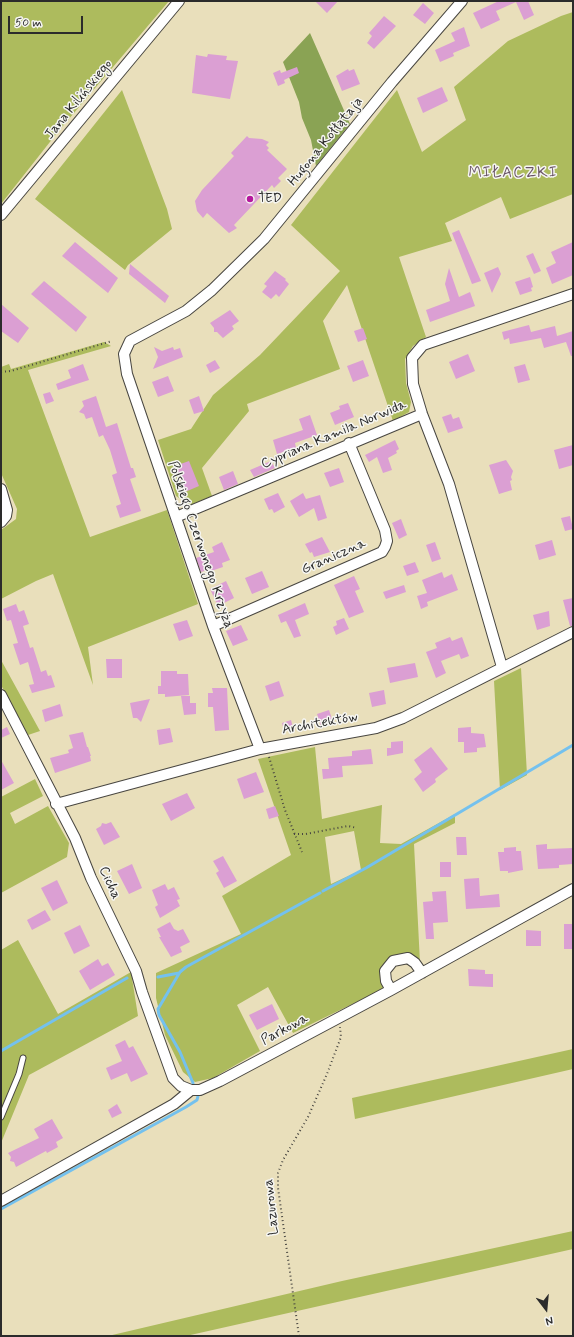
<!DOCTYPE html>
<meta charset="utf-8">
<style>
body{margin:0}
#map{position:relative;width:574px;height:1337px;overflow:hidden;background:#e9dfbb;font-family:Mynerve,sans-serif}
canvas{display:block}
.frame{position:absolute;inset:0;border:2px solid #2b2b2b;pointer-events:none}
.north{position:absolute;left:526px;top:1289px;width:40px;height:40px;-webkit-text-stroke:3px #f6f6f2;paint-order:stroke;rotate:164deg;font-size:11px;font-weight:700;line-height:16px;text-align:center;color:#2b2b2b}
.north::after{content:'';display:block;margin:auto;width:14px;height:18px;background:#2b2b2b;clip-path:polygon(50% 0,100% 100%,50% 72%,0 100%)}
.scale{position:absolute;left:8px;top:16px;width:75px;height:18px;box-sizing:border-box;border:2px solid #2b2b2b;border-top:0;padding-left:5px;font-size:12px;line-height:14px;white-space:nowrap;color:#2b2b2b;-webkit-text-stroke:3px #f6f6f2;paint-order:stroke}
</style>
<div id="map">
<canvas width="574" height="1337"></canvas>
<div class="frame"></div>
<div class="north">N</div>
<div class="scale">50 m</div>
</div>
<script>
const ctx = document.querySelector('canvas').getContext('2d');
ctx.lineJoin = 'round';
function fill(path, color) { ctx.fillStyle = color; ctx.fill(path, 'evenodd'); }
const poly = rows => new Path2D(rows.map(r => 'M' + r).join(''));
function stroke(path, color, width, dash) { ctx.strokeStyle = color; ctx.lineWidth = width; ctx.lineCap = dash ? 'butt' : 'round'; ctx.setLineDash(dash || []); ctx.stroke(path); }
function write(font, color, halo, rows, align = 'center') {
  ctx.font = font + ' Mynerve,sans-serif'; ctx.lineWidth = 3; ctx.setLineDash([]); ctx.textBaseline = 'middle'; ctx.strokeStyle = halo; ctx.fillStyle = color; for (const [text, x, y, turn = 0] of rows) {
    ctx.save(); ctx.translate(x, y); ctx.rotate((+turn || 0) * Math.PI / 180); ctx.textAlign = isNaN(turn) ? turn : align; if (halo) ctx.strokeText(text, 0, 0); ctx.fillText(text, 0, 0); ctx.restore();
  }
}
const green = poly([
 [1,1,169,1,57,133,1,204],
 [573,12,573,194,510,219,501,197,445,223,452,241,399,257,426,337,413,346,405,359,406,383,411,402,409,412,393,421,347,285,323,321,340,369,247,404,249,411,202,468,212,496,190,505,176,496,158,440,191,429,213,395,260,355,340,271,291,225,397,90,422,152,466,120,454,87,508,41,561,16],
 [122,90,167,209,172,229,128,265,125,270,35,199],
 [104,342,111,346,28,370,90,537,167,510,198,604,88,647,93,685,53,574,36,581,1,599,1,530,16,519,17,509,1,473,1,367,9,364,11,369],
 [1,660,40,731,28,735,1,685],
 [521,668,527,775,500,790,494,681],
 [315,747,322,819,382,805,380,843,401,844,455,814,455,823,414,844,420,963,418,959,405,955,381,970,383,989,293,1033,268,987,237,1005,260,1051,213,1078,195,1082,183,1072,165,1035,156,998,156,973,241,934,222,896,291,855,258,759],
 [354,831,361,870,331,884,325,837],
 [35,779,43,796,10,813,15,824,48,806,69,843,67,857,1,893,1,797],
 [18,940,58,1014,131,972,138,1016,29,1075,1,1143,1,950],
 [573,1049,573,1069,355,1119,352,1098],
 [573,1231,573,1249,186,1336,108,1336,342,1281]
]);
const forest = poly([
 [310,33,350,124,316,166,311,140,302,118,299,102,283,62]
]);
const stream = poly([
 [323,891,366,868,573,745],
 [158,977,179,973],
 [1,1051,127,978],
 [193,1083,180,1052,159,1015,158,1009,180,972,186,967,320,893],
 [1,1209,186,1107,197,1100,198,1096]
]);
const building = poly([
 [315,1,338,1,327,13],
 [499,1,528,1,534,15,524,20,516,2,496,11,500,20,481,29,473,13],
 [423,3,434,13,425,24,413,15],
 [384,16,396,26,374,49,367,43,372,36,369,33],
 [464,27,470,46,453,53,454,56,440,62,435,50,455,41,451,33],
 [208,54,227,56,226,60,238,61,230,99,192,93,196,55,207,57],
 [297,67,299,73,284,80,285,83,278,86,273,73,280,70,281,73],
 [348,69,349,71,354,69,360,84,342,91,336,76],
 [442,87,448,101,423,113,417,98],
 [247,136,249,138,262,139,269,142,266,145,269,148,267,150,287,169,278,178,281,181,274,188,272,185,234,225,237,228,229,233,207,213,203,218,197,211,195,201,202,190,234,156,231,153],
 [459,230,481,281,472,284,452,233],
 [75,242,118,278,108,293,62,256],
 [573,242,573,275,552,284,546,268,556,263,551,252],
 [533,253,541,271,534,274,526,256],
 [130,264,169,296,165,303,129,274],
 [498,267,501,274,492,293,484,273],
 [449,268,459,297,470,292,475,306,430,322,426,310,450,301,445,284],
 [275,271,286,279,285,280,289,284,279,297,276,294,271,299,262,292,267,286,264,284],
 [530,277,533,287,531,288,532,291,520,295,515,282],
 [44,281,87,317,76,332,31,294],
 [1,304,29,328,18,343,1,331],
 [230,310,239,321,232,326,234,329,223,338,217,332,214,332,214,328,210,323],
 [529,325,531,332,555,326,557,336,573,331,573,356,571,356,566,342,544,348,541,338,510,344,509,338,504,340,502,332],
 [363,328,367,339,358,342,354,331],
 [154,347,162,351,173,347,174,350,180,348,183,357,153,369,158,357],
 [468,354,475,371,456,379,449,362],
 [215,360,220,368,210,373,206,365],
 [363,360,369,376,353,382,347,366],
 [83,364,89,380,58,390,56,384,71,378,68,370],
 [525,364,530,380,518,383,514,367],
 [168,376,174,391,158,397,152,382],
 [50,392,54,401,46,404,43,394],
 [96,396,106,427,117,423,131,468,133,468,136,477,130,479,141,511,120,518,116,506,121,504,112,475,117,473,110,450,103,435,99,437,92,417,86,419,84,414,79,412,84,406,82,401],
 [199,396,204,411,194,414,189,400],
 [348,403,354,417,335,425,330,413,340,409,339,406],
 [451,414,453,419,459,417,463,428,448,433,442,417],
 [310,415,317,435,295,443,296,448,277,454,273,440,303,430,299,419],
 [395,440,399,449,396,451,397,453,388,458,392,470,383,473,377,457,369,462,365,455],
 [573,445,573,465,559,469,554,450],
 [506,460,513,471,511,477,512,480,510,481,512,490,499,494,489,465],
 [189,461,199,486,185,492,175,466],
 [271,461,275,468,254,477,250,470],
 [339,468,344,482,330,487,324,473],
 [233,471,238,484,224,490,219,477],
 [278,493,285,507,274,513,272,509,269,510,264,499],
 [303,493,306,499,320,495,327,518,318,521,314,508,299,517,290,501],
 [570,516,573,529,565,531,561,518],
 [401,519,407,535,399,539,392,523],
 [322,537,330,552,314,557,312,552,310,553,305,544],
 [552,540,556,555,539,560,535,545],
 [222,542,230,560,222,563,223,567,208,572,207,570,201,572,196,558,214,552,212,547],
 [435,542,441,559,432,562,426,545],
 [415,562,419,572,407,576,403,566],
 [262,571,269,587,252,594,245,578],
 [442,572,444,578,452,574,458,590,427,602,428,606,421,609,417,596,427,593,422,580],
 [354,576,360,589,355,591,364,612,349,618,334,585],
 [226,581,234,598,218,606,210,589],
 [404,585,406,592,386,599,383,592],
 [573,598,573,626,570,626,563,600],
 [305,603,309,614,295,620,301,636,294,638,286,621,281,623,278,615],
 [16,604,19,612,24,610,29,624,23,626,30,648,33,647,41,672,46,670,48,676,51,675,55,687,32,693,29,685,34,684,28,662,20,665,13,644,18,643,11,620,7,621,3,609],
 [549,611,550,626,537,630,533,615],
 [344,618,349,629,336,635,333,627,337,625,336,621],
 [187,620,193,636,179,641,173,624],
 [241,625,248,640,233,646,226,631],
 [450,637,452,641,462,637,469,656,461,659,459,654,441,661,446,673,436,678,426,652,437,648,435,643],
 [106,659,122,659,122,678,107,678],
 [415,663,418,677,390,683,387,668],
 [161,671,177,671,177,674,188,674,189,695,165,697,165,694,158,694,158,686,161,686],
 [279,681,284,696,270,701,265,686],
 [212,688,227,688,229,730,215,731,213,707,208,707,208,693,213,693],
 [384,690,386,704,372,707,369,693],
 [181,696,190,696,190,703,196,703,196,714,184,715],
 [150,699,141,722,137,718,133,718,130,703],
 [60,704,63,716,45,722,42,710],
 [329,710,333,722,321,726,317,714],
 [291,720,293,728,284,730,282,723],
 [7,727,10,734,1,738,1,730],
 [471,727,471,733,484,734,486,747,477,748,477,752,464,753,464,742,458,742,458,728],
 [170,728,173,742,159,745,157,730],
 [83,732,87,747,88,747,91,756,90,756,91,761,55,773,50,758,69,753,68,750,73,748,69,735],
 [403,741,403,753,387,756,387,748,391,748,391,742],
 [431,747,448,769,435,779,436,782,423,792,414,779,422,772,414,760],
 [371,749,373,764,342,766,343,777,323,779,322,769,329,769,328,758,352,756,352,751],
 [1,760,14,783,1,790],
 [256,772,264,792,244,799,237,779],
 [187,793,195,808,171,821,162,804],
 [275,806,279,816,269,819,266,809],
 [111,822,120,837,104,845,96,829,101,826,102,823,106,824],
 [456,837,466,837,467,855,457,855],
 [547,844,547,849,573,848,573,864,559,865,559,868,538,869,536,845],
 [516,847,516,851,521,851,523,870,508,873,508,871,500,871,498,852,504,852,504,848],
 [223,856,237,881,224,888,216,873,219,871,213,861],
 [440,862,451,862,451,877,440,877],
 [132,864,142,888,129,894,117,871],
 [479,878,480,896,499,894,500,907,466,909,464,879],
 [57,880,68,903,53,911,41,888],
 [165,884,168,890,174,887,180,899,177,900,180,906,160,918,155,907,158,905,152,890],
 [446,891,448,922,433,923,434,939,426,939,423,902,433,901,432,892],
 [45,910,51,920,32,930,27,920],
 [170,922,174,929,178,931,183,929,190,942,180,947,182,952,171,957,159,937,161,937,157,929],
 [564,924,573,924,573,949,564,949],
 [80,925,90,946,74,954,64,933],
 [526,930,541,931,541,946,526,946],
 [98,959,102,966,108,963,115,975,90,990,79,971],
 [468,969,485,970,485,974,493,974,493,987,469,986],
 [272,1004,279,1019,257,1030,249,1015],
 [125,1040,129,1048,133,1046,148,1074,131,1082,127,1073,111,1080,106,1068,122,1061,115,1045],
 [117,1104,122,1113,112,1118,108,1110],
 [52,1119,63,1138,56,1142,58,1147,47,1153,46,1151,16,1167,14,1162,10,1161,11,1157,8,1153,39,1138,34,1129]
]);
const path = poly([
 [1,372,11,371,112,341],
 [269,757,285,810,302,852],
 [294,834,306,834,348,826,357,828],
 [299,1336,278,1188,278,1173,283,1160,308,1117,327,1074,341,1037,340,1027]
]);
const lane = poly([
 [1,1117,19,1074,23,1058]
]);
const street = poly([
 [1,215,179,1],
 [1,489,7,510,6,516,1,522],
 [176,517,422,414],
 [213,626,382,552,385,547,387,541,385,530,349,443],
 [502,667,449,484,422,414,413,384,412,358,423,345,573,294],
 [1,695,75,838,91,878,136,971,142,992,173,1078,181,1086,191,1090,200,1090,220,1081,391,990,573,889],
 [260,749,213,626,127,374,124,354,130,341,186,311,212,290,264,239,392,82,462,1],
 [56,804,260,749,376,728,403,718,573,632],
 [391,990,386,981,385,971,393,961,408,958,415,963,422,973],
 [1,1201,174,1104,191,1090]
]);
const markers = [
 [250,199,4,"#b5179e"]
];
const streetNames = [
 ["Jana Kilińskiego",79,100,-51],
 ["Hugona Kołłątaja",326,142,-51],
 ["Cypriana Kamila Norwida",334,435,-23],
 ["Polskiego Czerwonego Krzyża",200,545,71],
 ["Graniczna",334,557,-24],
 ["Architektów",320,724,-10],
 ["Cicha",109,883,65],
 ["Parkowa",285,1030,-28],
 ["Lazurowa",272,1207,-96]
];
const poiNames = [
 ["TED",258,199]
];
const neighbourhoodNames = [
 ["MIŁACZKI",513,174]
];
fill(green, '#adbb5d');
fill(forest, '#8aa354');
stroke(stream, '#74c1ee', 3);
fill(building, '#db9fd3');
stroke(lane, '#484641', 7);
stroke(street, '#484641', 12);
stroke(path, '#484641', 2, [1, 3]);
stroke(lane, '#fff', 5);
stroke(street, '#fff', 10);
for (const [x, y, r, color] of markers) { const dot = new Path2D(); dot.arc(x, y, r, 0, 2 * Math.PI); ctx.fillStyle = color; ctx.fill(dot); stroke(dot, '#f6f6f2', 1.5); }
write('14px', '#2b2b2b', '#f6f6f2', streetNames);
write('14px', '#2b2b2b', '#f6f6f2', poiNames, 'left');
ctx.letterSpacing = '1px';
write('15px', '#695466', '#f6f6f2', neighbourhoodNames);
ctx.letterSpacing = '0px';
</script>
